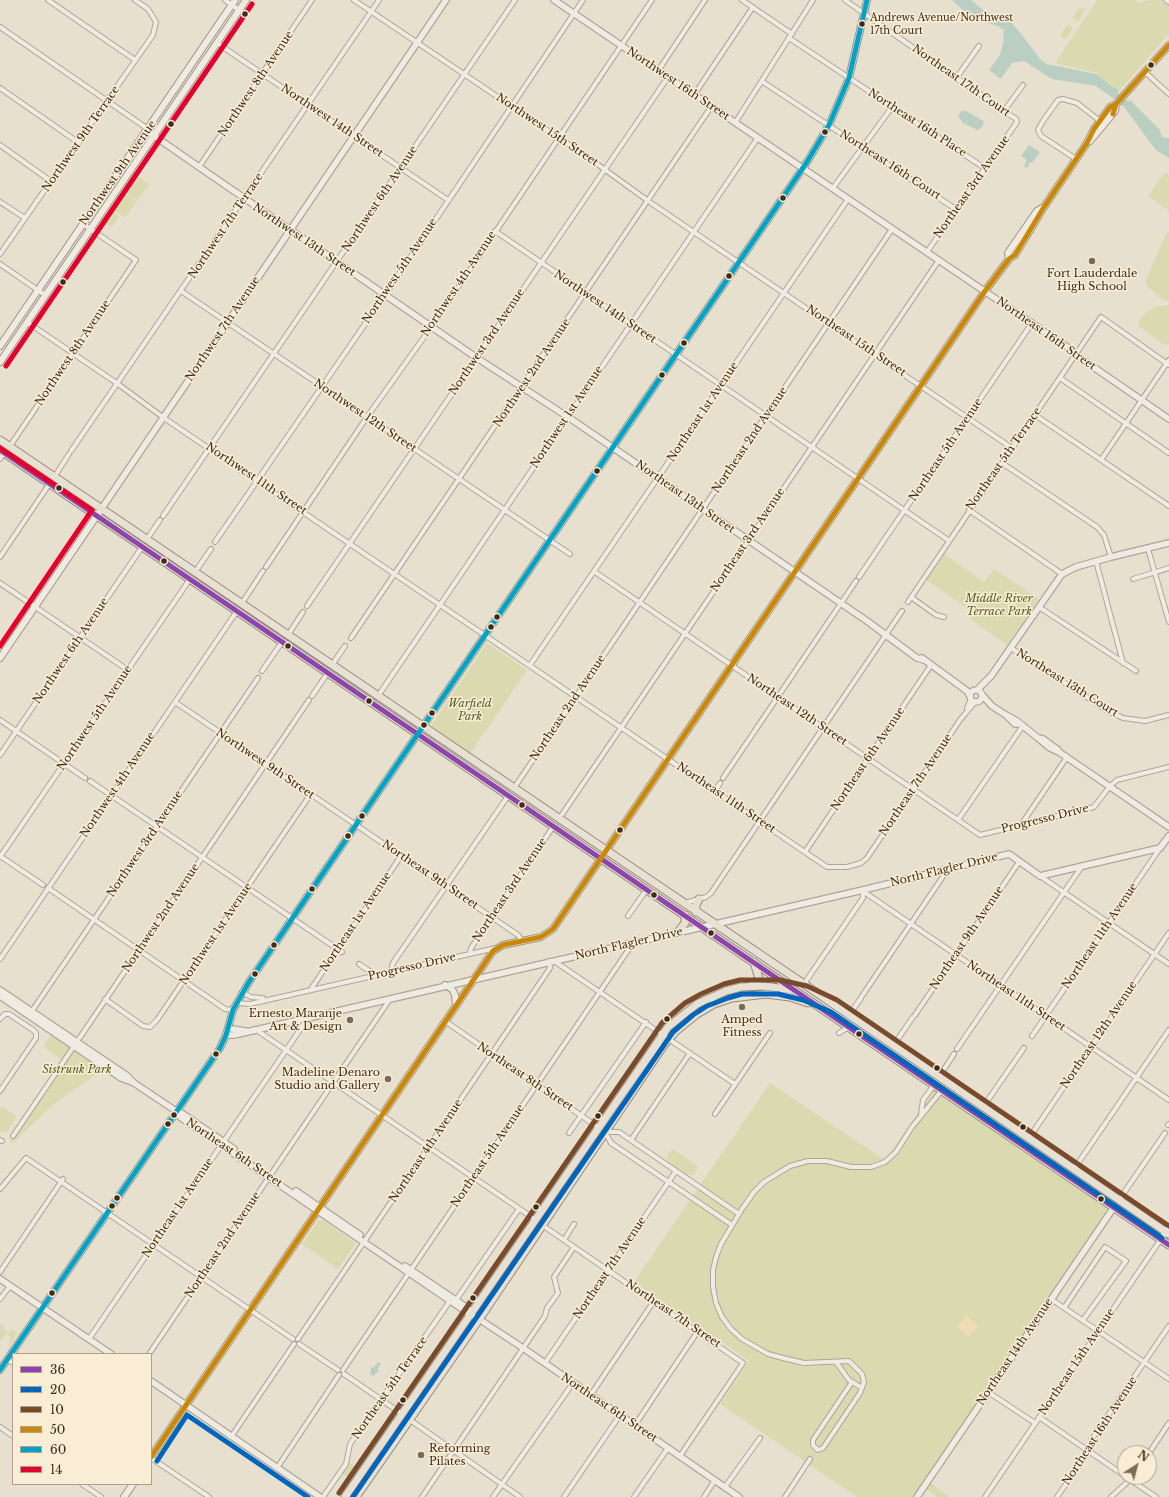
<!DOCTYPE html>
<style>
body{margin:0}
#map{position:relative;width:1169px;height:1497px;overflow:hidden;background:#e8e0ce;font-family:"Libre Baskerville",serif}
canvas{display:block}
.legend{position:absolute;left:12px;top:1353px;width:140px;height:132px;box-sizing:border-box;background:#faedd5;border:1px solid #afa08b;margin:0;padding:5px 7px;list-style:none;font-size:12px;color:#3f2c1d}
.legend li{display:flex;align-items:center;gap:8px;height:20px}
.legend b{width:20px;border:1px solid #afa08b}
.north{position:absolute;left:1117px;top:1445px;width:40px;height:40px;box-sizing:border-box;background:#faedd5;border:1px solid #afa08b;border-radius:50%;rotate:36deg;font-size:11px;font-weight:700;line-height:16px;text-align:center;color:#3f2c1d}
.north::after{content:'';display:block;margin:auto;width:14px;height:18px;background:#7a6b5b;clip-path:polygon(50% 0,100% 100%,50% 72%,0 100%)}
</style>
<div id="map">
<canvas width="1169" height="1497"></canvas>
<ul class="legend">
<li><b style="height:5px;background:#8e44ad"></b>36</li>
<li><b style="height:5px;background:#0065bd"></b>20</li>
<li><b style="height:5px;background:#7a4b2a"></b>10</li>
<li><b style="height:5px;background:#c98807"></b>50</li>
<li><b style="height:5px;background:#03a3c5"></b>60</li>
<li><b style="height:5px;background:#e4002b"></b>14</li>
</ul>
<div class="north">N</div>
</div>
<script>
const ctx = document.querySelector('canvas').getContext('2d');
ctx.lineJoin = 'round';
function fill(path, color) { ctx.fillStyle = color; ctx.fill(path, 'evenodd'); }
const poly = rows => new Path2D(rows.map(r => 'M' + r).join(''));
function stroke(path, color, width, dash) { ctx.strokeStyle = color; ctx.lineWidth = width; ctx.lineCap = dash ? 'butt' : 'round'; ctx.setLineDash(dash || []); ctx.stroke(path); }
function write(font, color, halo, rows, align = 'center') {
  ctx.font = font + ' "Libre Baskerville",serif'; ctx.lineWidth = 3; ctx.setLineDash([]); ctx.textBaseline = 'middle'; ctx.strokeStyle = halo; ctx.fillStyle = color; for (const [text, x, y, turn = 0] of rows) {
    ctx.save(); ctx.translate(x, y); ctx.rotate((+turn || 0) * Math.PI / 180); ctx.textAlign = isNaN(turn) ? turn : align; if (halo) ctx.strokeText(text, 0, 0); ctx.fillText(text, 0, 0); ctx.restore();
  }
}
const green = poly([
 [1097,0,1135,0,1139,3,1149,0,1164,0,1169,4,1169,34,1119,91,1096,73,1055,63],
 [1080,7,1085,10,1078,22,1072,18],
 [1068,24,1073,28,1066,39,1060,36],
 [1165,172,1169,175,1169,211,1148,196],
 [136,175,149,184,137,200,124,191],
 [123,192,137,201,125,218,112,209],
 [111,210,119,216,112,227,104,222],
 [1169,232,1169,302,1159,297,1145,283,1166,233],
 [1169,305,1169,345,1165,345,1138,326,1140,318,1148,311,1158,306],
 [943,553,984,582,994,569,1039,599,1007,645,970,619,967,608,926,580],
 [487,643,527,670,470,754,431,726],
 [51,1035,102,1070,54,1104,13,1143,10,1141,65,1062,43,1047],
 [770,1083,885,1160,934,1090,1107,1208,1106,1214,913,1497,857,1497,720,1404,749,1361,634,1282],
 [2,1107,16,1115,16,1118,6,1133,0,1131,0,1108],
 [674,1150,698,1166,694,1175,686,1175,670,1165,667,1159,668,1154,670,1151],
 [323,1220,356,1243,338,1269,302,1244,318,1221],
 [2,1323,4,1329,8,1333,13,1330,17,1333,16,1336,0,1360,7,1349,11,1337,7,1334,0,1341,0,1326],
 [350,1463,357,1468,350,1479,342,1474],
 [929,1482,949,1496,948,1497,938,1497,925,1488]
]);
const sand = poly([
 [967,1315,978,1326,968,1337,957,1326]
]);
const water = poly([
 [952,0,971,0,983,10,1009,20,1022,35,1040,59,1046,64,1096,74,1119,91,1113,98,1096,86,1052,79,1024,61,1012,63,1001,79,989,70,1000,55,1004,40,1003,37,1004,30,998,26,971,18],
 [1130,100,1159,129,1162,137,1169,138,1169,158,1156,150,1124,107],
 [961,111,966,111,982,120,984,122,982,127,977,130,963,123,958,116],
 [1029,145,1040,152,1032,163,1030,162,1027,168,1024,166,1027,160,1021,156],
 [378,1362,381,1364,377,1369,379,1371,373,1376,370,1374,371,1368,374,1367]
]);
const river = poly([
 [1108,89,1134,111]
]);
const minor = poly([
 [48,0,135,60],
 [225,0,239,10],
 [354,0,593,161,651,203,1012,448],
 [742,0,792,34],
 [845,0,1004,111,1016,119,1017,122,927,252],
 [1166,0,1169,2],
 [0,27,148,129],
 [789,38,986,169],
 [217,43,448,200],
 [658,71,705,0],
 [1145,72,1169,94],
 [957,77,979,46],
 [763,82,957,210],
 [0,88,79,143],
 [694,95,753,7],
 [1004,111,1023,85],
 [735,123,813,0],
 [0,145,52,182],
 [1076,159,1041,136,1038,130,1043,121,1058,100,1063,99,1077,103,1100,121],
 [199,167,312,0],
 [833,188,892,107],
 [0,202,25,218],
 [495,231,948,540],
 [0,254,153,35,156,22,148,9,135,0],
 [0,264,45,295],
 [181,291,570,554],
 [27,322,118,384,164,418,827,867,847,867,861,863,867,858,960,720,975,702],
 [1060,378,1169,453],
 [1035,415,1169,506],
 [10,446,136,260,83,224],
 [71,451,379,0],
 [0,459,4,453],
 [1101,460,1169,360],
 [1002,463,1097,527,1104,535,1111,557],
 [55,476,69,454],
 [969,510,1062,574],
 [163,516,515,0],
 [147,539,160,520],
 [215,542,385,295,583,0],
 [1148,549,1169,622],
 [0,557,50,483],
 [1096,561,1123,663],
 [266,567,367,417,432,326,652,0],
 [195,572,211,549],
 [595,572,980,835,1094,807,1110,786,1117,780,1169,767],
 [859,577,1032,323],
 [1133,579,1169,568],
 [0,583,128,670],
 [911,597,936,615,944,617],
 [908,602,1101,317,1169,365],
 [242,603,263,571],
 [307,606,668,77],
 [1039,607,1136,671],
 [288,635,303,612],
 [351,638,711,107],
 [1011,648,1108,711,1123,718,1145,721,1169,715],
 [332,665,345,646],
 [530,665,848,199],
 [262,671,282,642],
 [312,696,327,674],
 [378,696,757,139],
 [175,702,518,935,522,941],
 [967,708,971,699],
 [0,720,85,778],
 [0,755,142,547],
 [723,778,856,581],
 [90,781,342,952],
 [514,788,892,229],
 [715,791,720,783],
 [559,819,939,260],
 [958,820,1022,727],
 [1021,825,1067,757],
 [805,852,931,665],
 [0,856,43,885],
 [0,857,190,579],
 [1040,876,1169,964],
 [48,888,225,1009,233,1010],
 [863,890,867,894,1169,1100],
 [685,903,706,897,711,893,902,611],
 [628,916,647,889],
 [470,953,471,948,553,827],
 [0,959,237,611],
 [554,961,735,1084],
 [359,964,375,975],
 [391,971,393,963,508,796],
 [804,984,863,898,863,890],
 [311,989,401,856],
 [242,992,251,997,263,998],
 [862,996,948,869],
 [105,999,143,1026,150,1027,157,1020,310,795],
 [237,1003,250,1004,496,948],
 [32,1011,258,678],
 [849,1015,861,998],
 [915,1015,1019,862],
 [0,1019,5,1014,9,1014,33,1030,36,1033,36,1038,0,1091],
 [445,1021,599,1128],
 [255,1029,536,1220],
 [839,1033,849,1027],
 [1032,1036,1160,848],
 [893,1046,913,1017],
 [957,1049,1082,866],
 [939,1077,954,1054],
 [983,1107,1024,1048],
 [715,1114,770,1033],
 [921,1114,923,1100,934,1085],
 [1109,1118,1169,1030],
 [1168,1125,1169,1124],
 [605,1132,611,1143,732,1225],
 [605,1132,619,1132,739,1214],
 [569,1133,646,1022],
 [13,1136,309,700],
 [1029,1138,1169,933],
 [0,1140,2,1141],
 [631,1140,690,1053],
 [1074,1169,1107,1121],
 [0,1189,26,1158,293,1339],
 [1119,1200,1165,1133],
 [542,1225,743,1363,680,1456],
 [564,1240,574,1224],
 [0,1272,63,1179],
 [0,1299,10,1286],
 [1051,1299,1169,1379],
 [456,1300,519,1209],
 [1064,1308,1105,1247,1126,1261,1083,1320],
 [89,1339,308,1018],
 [298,1339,550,968,549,961],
 [299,1344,338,1370],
 [149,1354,390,999],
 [7,1359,13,1363],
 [836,1362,849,1380,862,1388],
 [545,1363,676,1171],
 [343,1370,633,943],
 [344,1374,402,1414],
 [852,1382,813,1440,813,1445,818,1450,823,1448,860,1393,864,1382,862,1374,849,1361,804,1363,783,1358,768,1354,742,1339,731,1329,722,1317,716,1303,713,1287,713,1270,716,1257,721,1244,742,1209,754,1192,764,1182,790,1166,808,1161,827,1161,851,1167,871,1167,885,1162,896,1152,912,1127,942,1090],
 [988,1392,1035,1423],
 [590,1396,654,1301],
 [1039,1417,1125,1476],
 [410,1420,520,1497],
 [635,1425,698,1331],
 [0,1427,13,1436],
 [231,1437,294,1344],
 [1149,1453,1169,1423],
 [151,1458,209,1497],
 [277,1468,339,1375],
 [1126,1477,1156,1497],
 [82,1484,101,1497],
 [725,1487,760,1438],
 [323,1497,346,1464,350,1444,450,1301],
 [422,1497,545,1316,547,1308,558,1293,554,1277,574,1247],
 [493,1497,573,1383],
 [564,1497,620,1415],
 [634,1497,668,1448],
 [704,1497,715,1480],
 [785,1497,810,1459],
 [985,1497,1161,1239],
 [1057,1497,1089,1451,1092,1439,1169,1326],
 [1111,1497,1133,1477]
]);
const tertiary = poly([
 [554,0,1070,349,1076,355,1169,419],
 [148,129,153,135,199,167,477,358,568,417,867,621,917,658,924,660],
 [102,508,446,0],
 [922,658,967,691,970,696],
 '970 696a6 6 0 1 1 12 0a6 6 0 1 1-12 0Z',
 [977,690,991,676,1062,574,1076,567,1111,557,1169,543],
 [983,696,992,706,1006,715],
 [1018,724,1015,724,1006,715,1017,721,1038,738,1043,739,1058,750],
 [1038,738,1050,748,1059,752,1169,827],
 [0,990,126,1075,134,1083,176,1111,183,1114,234,1149],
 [0,996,121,1078,132,1082],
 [232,1029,246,1031],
 [226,1035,234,1035,863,890,1009,854,1040,876,1160,848,1169,836],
 [176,1111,180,1117,221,1145,471,1315,479,1319,523,1348,739,1497],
 [296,1191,360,1235],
 [1161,1239,1169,1227],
 [405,1266,472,1311],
 [0,1279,111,1354],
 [151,1381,320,1497],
 [917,1497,1114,1207]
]);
const secondary = poly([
 [1090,141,1115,111,1116,104,1169,45],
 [1009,259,1008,253,1037,211,1042,208],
 [0,346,235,0],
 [0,362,246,0],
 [0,658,102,508],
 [445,985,452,989,455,995,456,1005],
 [0,1370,220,1048,226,1035,233,1010,249,982,807,162,829,125,849,78,867,0],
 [151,1457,493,951,503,945,541,937,553,929,985,291,1009,259,1015,255,1044,207,1087,143,1094,129,1110,107,1116,104],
 [124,1497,133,1484]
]);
const primary = poly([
 [0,440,804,984,1169,1234],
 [0,450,1169,1245],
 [696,912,696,905,699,899],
 [678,932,685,923,685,915],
 [750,986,756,983,759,979,754,962],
 [345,1497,668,1027,697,1004,726,991,741,987,764,986,793,990],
 [356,1497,476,1324,664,1045,676,1031,697,1014,714,1004,732,998,766,994,790,997,808,1003]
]);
const bus1 = poly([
 [0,450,1169,1245]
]);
const bus2 = poly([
 [157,1461,187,1415,308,1497],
 [353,1497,673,1032,693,1015,707,1006,728,998,742,994,778,994,803,1000,831,1012,1162,1238]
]);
const bus3 = poly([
 [339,1493,662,1023,685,1003,701,994,724,984,740,980,780,980,807,986,837,1000,1169,1226]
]);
const bus4 = poly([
 [1113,114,1116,104,1169,45],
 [151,1457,493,951,503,945,541,937,553,929,985,291,1009,259,1015,255,1044,207,1087,143,1094,129,1110,107,1116,104]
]);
const bus5 = poly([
 [0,1370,220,1048,226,1035,233,1010,249,982,807,162,829,125,849,78,867,0]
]);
const bus6 = poly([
 [6,366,252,4],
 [0,448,92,510,0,646]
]);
const markers = [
 [245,14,3.5,"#3f2c1d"],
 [862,24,3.5,"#3f2c1d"],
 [1151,65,3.5,"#3f2c1d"],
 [171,124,3.5,"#3f2c1d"],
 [825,132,3.5,"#3f2c1d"],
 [783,198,3.5,"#3f2c1d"],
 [1092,261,4,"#7a6b5b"],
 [729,276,3.5,"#3f2c1d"],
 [63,282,3.5,"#3f2c1d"],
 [684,343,3.5,"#3f2c1d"],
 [662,375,3.5,"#3f2c1d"],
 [597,471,3.5,"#3f2c1d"],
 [59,488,3.5,"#3f2c1d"],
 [164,561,3.5,"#3f2c1d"],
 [497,617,3.5,"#3f2c1d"],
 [491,627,3.5,"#3f2c1d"],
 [288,646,3.5,"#3f2c1d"],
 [369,701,3.5,"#3f2c1d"],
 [432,713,3.5,"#3f2c1d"],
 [424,725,3.5,"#3f2c1d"],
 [522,805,3.5,"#3f2c1d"],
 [362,816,3.5,"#3f2c1d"],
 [620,830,3.5,"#3f2c1d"],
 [348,836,3.5,"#3f2c1d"],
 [312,889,3.5,"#3f2c1d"],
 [654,895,3.5,"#3f2c1d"],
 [711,933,3.5,"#3f2c1d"],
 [274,945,3.5,"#3f2c1d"],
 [255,974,3.5,"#3f2c1d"],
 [742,1007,4,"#7a6b5b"],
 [667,1019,3.5,"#3f2c1d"],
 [350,1020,4,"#7a6b5b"],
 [859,1034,3.5,"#3f2c1d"],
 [216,1054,3.5,"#3f2c1d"],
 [937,1068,3.5,"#3f2c1d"],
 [388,1079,4,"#7a6b5b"],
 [174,1115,3.5,"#3f2c1d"],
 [598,1116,3.5,"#3f2c1d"],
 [168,1124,3.5,"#3f2c1d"],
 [1023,1127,3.5,"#3f2c1d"],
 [117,1198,3.5,"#3f2c1d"],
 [1101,1199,3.5,"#3f2c1d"],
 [112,1206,3.5,"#3f2c1d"],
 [536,1207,3.5,"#3f2c1d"],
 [52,1293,3.5,"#3f2c1d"],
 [473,1298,3.5,"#3f2c1d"],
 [403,1400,3.5,"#3f2c1d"],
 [421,1455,4,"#7a6b5b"]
];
const busNames = [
 ["Andrews Avenue/Northwest",870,18],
 ["17th Court",870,31]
];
const streetNames = [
 ["Northeast 17th Court",961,81,35],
 ["Northwest 8th Avenue",256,84,-56],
 ["Northwest 16th Street",678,84,34],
 ["Northwest 14th Street",332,121,34],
 ["Northeast 16th Place",917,123,33],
 ["Northwest 15th Street",547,130,34],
 ["Northwest 9th Terrace",81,139,-55],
 ["Northeast 16th Court",890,165,33],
 ["Northwest 9th Avenue",118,173,-55],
 ["Northeast 3rd Avenue",972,187,-55],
 ["Northwest 6th Avenue",380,199,-56],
 ["Northwest 7th Terrace",226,226,-56],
 ["Northwest 13th Street",304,240,34],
 ["Northwest 5th Avenue",400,271,-56],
 ["Northwest 4th Avenue",459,284,-56],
 ["Northwest 14th Street",605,307,34],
 ["Northwest 7th Avenue",223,329,-56],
 ["Northeast 16th Street",1046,334,35],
 ["Northeast 15th Street",856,341,34],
 ["Northwest 3rd Avenue",487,342,-56],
 ["Northwest 8th Avenue",73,353,-56],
 ["Northwest 2nd Avenue",532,373,-56],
 ["Northeast 1st Avenue",703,412,-56],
 ["Northwest 12th Street",365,416,34],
 ["Northwest 1st Avenue",567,417,-56],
 ["Northeast 2nd Avenue",750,440,-56],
 ["Northeast 5th Avenue",946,450,-56],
 ["Northeast 5th Terrace",1004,459,-55],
 ["Northwest 11th Street",256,479,34],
 ["Northeast 13th Street",685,497,35],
 ["Northeast 3rd Avenue",748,540,-56],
 ["Northwest 6th Avenue",71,651,-56],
 ["Northeast 13th Court",1067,683,32],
 ["Northeast 2nd Avenue",568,708,-56],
 ["Northeast 12th Street",797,710,34],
 ["Northwest 5th Avenue",95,718,-56],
 ["Northeast 6th Avenue",868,759,-56],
 ["Northwest 9th Street",265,764,34],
 ["Northwest 4th Avenue",118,785,-56],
 ["Northeast 7th Avenue",916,785,-56],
 ["Northeast 11th Street",726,798,34],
 ["Progresso Drive",1045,819,-14],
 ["Northwest 3rd Avenue",145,844,-56],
 ["North Flagler Drive",944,870,-14],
 ["Northeast 9th Street",430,875,34],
 ["Northeast 3rd Avenue",510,890,-56],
 ["Northwest 2nd Avenue",161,918,-56],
 ["Northeast 1st Avenue",356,922,-56],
 ["Northwest 1st Avenue",216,934,-56],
 ["Northeast 11th Avenue",1100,936,-56],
 ["Northeast 9th Avenue",967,938,-56],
 ["North Flagler Drive",629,944,-13],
 ["Progresso Drive",412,967,-13],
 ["Northeast 11th Street",1016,996,34],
 ["Northeast 12th Avenue",1099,1035,-56],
 ["Northeast 8th Street",525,1077,34],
 ["Northeast 4th Avenue",426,1151,-56],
 ["Northeast 6th Street",234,1153,34],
 ["Northeast 5th Avenue",488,1156,-56],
 ["Northeast 1st Avenue",178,1208,-56],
 ["Northeast 2nd Avenue",223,1245,-56],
 ["Northeast 7th Avenue",610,1268,-56],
 ["Northeast 7th Street",673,1314,34],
 ["Northeast 14th Avenue",1015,1352,-56],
 ["Northeast 15th Avenue",1077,1362,-56],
 ["Northeast 5th Terrace",390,1388,-55],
 ["Northeast 6th Street",609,1408,34],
 ["Northeast 16th Avenue",1100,1431,-57]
];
const poiNames = [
 ["Fort Lauderdale",1092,274],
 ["High School",1092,287],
 ["Ernesto Maranje",342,1014,"right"],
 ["Art & Design",342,1027,"right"],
 ["Amped",742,1020],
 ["Fitness",742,1033],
 ["Madeline Denaro",380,1073,"right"],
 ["Studio and Gallery",380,1086,"right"],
 ["Reforming",429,1449,"left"],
 ["Pilates",429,1462,"left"]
];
const parkNames = [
 ["Middle River",999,599],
 ["Terrace Park",999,612],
 ["Warfield",470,704],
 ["Park",470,717],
 ["Sistrunk Park",77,1070]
];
fill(green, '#dad9af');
fill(sand, '#eedcb4');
fill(water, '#bacec1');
stroke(river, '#bacec1', 7);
stroke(minor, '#aea598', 6);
stroke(tertiary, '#aea598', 8);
stroke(secondary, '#9e9487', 8);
stroke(primary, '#938a7e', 9);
stroke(minor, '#f0ebe2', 4);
stroke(tertiary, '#f0ebe2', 5.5);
stroke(secondary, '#f0ebe2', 6);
stroke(primary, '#e8e0d2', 7);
stroke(bus1, '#8e44ad', 5);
stroke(bus2, '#0065bd', 5);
stroke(bus3, '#7a4b2a', 5);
stroke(bus4, '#c98807', 5);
stroke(bus5, '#03a3c5', 5);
stroke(bus6, '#e4002b', 5);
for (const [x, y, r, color] of markers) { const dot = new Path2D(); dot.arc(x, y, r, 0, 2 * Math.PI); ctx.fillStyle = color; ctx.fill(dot); stroke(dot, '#faedd5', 1.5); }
write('10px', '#3f2c1d', '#faedd5', busNames, 'left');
write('11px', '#3f2c1d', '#faedd5', streetNames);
write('11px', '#3f2c1d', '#faedd5', poiNames);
write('italic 11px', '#525e21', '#faedd5', parkNames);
</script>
